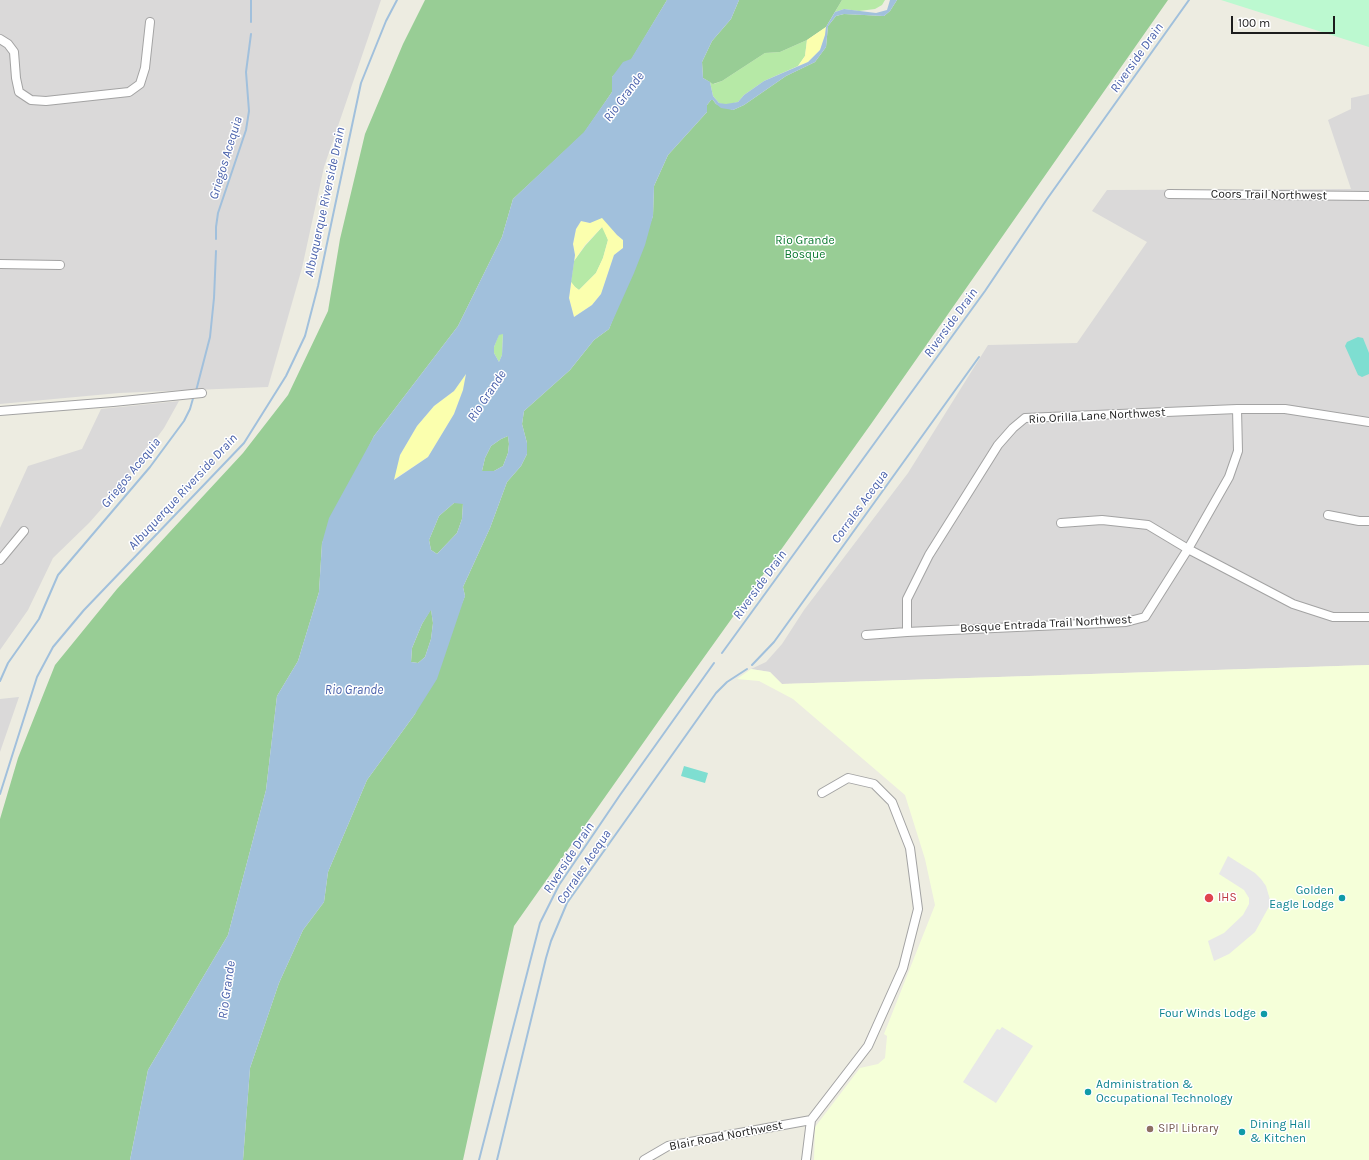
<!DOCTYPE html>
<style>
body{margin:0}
#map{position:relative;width:1369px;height:1160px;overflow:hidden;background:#edece1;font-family:Karla,sans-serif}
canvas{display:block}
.scale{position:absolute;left:1231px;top:16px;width:104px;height:18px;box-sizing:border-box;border:2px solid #1c1c1c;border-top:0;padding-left:5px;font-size:12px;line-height:14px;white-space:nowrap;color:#1c1c1c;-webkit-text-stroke:3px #fff;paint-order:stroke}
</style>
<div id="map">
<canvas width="1369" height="1160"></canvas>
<div class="scale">100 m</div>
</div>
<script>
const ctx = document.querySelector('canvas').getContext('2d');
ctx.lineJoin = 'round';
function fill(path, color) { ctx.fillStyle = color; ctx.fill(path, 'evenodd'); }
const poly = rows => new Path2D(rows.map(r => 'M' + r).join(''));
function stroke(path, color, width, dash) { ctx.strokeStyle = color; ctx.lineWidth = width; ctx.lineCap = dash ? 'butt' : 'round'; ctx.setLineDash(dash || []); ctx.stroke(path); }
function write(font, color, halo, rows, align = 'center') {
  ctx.font = font + ' Karla,sans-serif'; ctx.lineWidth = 3; ctx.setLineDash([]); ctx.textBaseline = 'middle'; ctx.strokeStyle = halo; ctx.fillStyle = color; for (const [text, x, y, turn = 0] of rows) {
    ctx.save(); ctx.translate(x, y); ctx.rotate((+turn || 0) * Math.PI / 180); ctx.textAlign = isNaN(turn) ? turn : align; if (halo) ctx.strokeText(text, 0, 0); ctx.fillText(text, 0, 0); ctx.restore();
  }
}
const residential = poly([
 [0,0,381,0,324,167,302,268,268,387,119,393,0,404],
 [1369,94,1369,665,782,684,770,672,751,669,766,662,782,644,804,610,908,473,988,345,1077,343,1147,242,1092,211,1107,190,1351,189,1328,120,1351,109,1351,98],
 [179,401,164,428,120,488,89,523,53,558,28,610,0,650,0,528,28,466,82,449,101,409],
 [19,697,0,752,0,699]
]);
const education = poly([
 [1369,665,1369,1160,814,1160,815,1127,860,1068,878,1064,885,1058,887,1036,884,1034,935,905,925,859,905,795,793,699,759,681,737,679,751,669,770,672,782,684]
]);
const grass = poly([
 [842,0,885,0,882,5,875,9,859,11,844,9,835,12],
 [807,40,805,56,798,66,764,81,744,95,738,102,726,105,719,103,713,96,710,82,714,84,722,81,765,53,780,52],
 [603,226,608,240,603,258,596,273,579,290,575,287,571,282,574,261,585,246],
 [503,333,502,355,499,362,494,353,494,347,499,334]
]);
const forest = poly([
 [425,0,667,0,631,60,612,77,612,92,584,133,513,199,502,237,458,326,374,436,322,543,319,592,298,661,277,696,266,790,228,935,148,1070,130,1160,0,1160,0,819,18,758,55,665,117,589,243,453,288,395,328,311,340,239,365,134,403,44],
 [739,0,842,0,826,27,807,40,780,52,765,53,722,81,713,84,703,78,702,62,712,41,731,19],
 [897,0,1168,0,871,424,677,695,514,926,463,1160,243,1160,250,1068,279,983,303,930,324,902,328,872,367,780,415,714,465,596,463,587,490,528,507,482,521,466,527,454,527,443,522,424,524,411,570,370,594,340,609,329,653,216,654,186,668,155,707,112,707,105,711,100,713,100,716,104,733,110,744,105,786,76,815,62,826,47,828,26,836,16,844,14,884,16,890,11],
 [508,436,509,444,508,453,503,466,494,471,482,471,485,458,491,446,501,439],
 [454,503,463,503,462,519,457,533,437,554,431,550,429,540,439,516],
 [431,609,433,623,431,639,425,657,418,663,411,662,412,648,422,624]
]);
const sand = poly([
 [826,27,825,35,820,50,808,62,798,66,805,56,807,40],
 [602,217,617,235,623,240,623,248,614,255,601,294,592,305,574,317,569,298,571,282,575,287,579,290,596,273,603,258,608,240,602,227,585,245,574,261,575,255,573,244,576,229,581,221,590,223],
 [466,373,463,390,454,414,428,457,393,480,400,455,417,426,434,406,454,391]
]);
const park = poly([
 [1221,0,1369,0,1369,47]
]);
const pitch = poly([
 [1358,337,1363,338,1369,353,1369,374,1362,377,1358,375,1345,346,1347,342],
 [684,766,708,773,705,783,681,776]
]);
const parking = poly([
 [1228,856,1255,873,1261,879,1266,886,1271,903,1255,932,1229,954,1214,961,1208,941,1224,933,1243,915,1249,904,1249,898,1244,890,1219,874],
 [1002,1027,1033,1046,996,1103,963,1082,997,1029,1000,1030]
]);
const water = poly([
 [667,0,739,0,731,19,712,41,702,62,703,78,710,82,713,96,719,103,726,104,738,102,744,95,764,81,808,62,820,50,825,35,826,27,835,12,844,9,876,13,887,10,890,0,897,0,890,11,884,16,844,14,836,16,828,26,826,47,815,62,786,76,744,105,733,110,721,108,716,104,713,100,711,100,707,105,707,112,668,155,654,186,653,216,645,245,634,273,609,329,594,340,570,370,524,411,522,424,527,443,527,454,521,466,507,482,490,528,463,587,465,596,437,679,415,714,367,780,328,872,324,902,303,930,279,983,250,1068,243,1160,130,1160,148,1070,228,935,266,790,277,696,298,661,319,592,322,543,329,518,374,436,458,326,502,237,513,199,584,132,612,92,612,77,623,62,631,59],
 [602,218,617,235,623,240,623,248,614,255,601,294,592,305,574,317,569,298,575,255,573,244,576,229,581,221,590,223],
 [503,334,502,355,499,362,494,353,494,347,499,335],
 [466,374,463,390,454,414,428,457,394,480,400,455,417,426,434,406,454,391],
 [508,436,509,444,508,453,503,466,494,471,482,471,485,458,491,446,501,439],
 [454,503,463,504,462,519,457,533,437,554,431,550,429,540,439,516],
 [431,610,433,623,431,639,425,657,418,663,411,662,412,648,422,624]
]);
const stream = poly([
 [251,22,251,0],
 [216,239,216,227,218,213,246,130,249,111,246,72,251,34],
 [196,391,210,337,214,298,216,251],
 [722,653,985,291,1047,199,1189,0],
 [752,665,774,642,979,357],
 [0,681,8,663,39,619,58,575,150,467,184,421,190,409,194,395],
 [0,794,37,677,53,647,84,610,244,443,286,376,305,336,318,286,361,83,386,21,397,0],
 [479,1160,540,923,559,885,620,795,714,663],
 [497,1160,546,958,551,941,567,903,716,693,727,682,747,669]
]);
const minor = poly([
 [0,39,8,44,14,52,16,78,19,92,31,100,46,101,129,92,140,84,145,68,150,22],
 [1169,194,1369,196],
 [0,264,60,265],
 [0,411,113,402,202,393],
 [1328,515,1359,521,1369,521],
 [1061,523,1102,520,1148,525,1188,549,1293,604,1333,617,1369,617],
 [0,560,24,531],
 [907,632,907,599,929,555,998,445,1013,428,1025,418,1237,409,1285,409,1369,422],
 [866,635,907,632,1126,622,1145,617,1188,549,1229,477,1238,451,1237,409],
 [644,1160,668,1146,811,1120],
 [806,1160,811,1120,868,1046,903,968,918,909,910,848,892,802,874,784,848,778,822,793]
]);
const markers = [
 [1209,898,5,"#e0444e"],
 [1342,898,4,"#0f9aa8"],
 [1264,1014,4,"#0f9aa8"],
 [1088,1092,4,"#0f9aa8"],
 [1150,1129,4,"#8d6e63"],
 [1242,1132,4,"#0f9aa8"]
];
const streetNames = [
 ["Coors Trail Northwest",1269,195,1],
 ["Rio Orilla Lane Northwest",1097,416,-3],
 ["Bosque Entrada Trail Northwest",1046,624,-3],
 ["Blair Road Northwest",726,1136,-11]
];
const parkNames = [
 ["Rio Grande",805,241],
 ["Bosque",805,255]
];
const cultureNames = [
 ["Golden",1334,891],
 ["Eagle Lodge",1334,905],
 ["Four Winds Lodge",1256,1014],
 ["Administration &",1096,1085,"left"],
 ["Occupational Technology",1096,1099,"left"],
 ["Dining Hall",1250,1125,"left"],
 ["& Kitchen",1250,1139,"left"]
];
const healthNames = [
 ["IHS",1218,898]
];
const educationNames = [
 ["SIPI Library",1158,1129]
];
const waterNames = [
 ["Riverside Drain",1137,58,-55],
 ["Rio Grande",624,97,-53],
 ["Griegos Acequia",226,158,-73],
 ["Albuquerque Riverside Drain",325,202,-78],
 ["Riverside Drain",951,323,-54],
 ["Rio Grande",487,396,-56],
 ["Griegos Acequia",131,473,-51],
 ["Albuquerque Riverside Drain",183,492,-47],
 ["Corrales Acequa",860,507,-54],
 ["Riverside Drain",760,585,-54],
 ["Rio Grande",354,690],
 ["Riverside Drain",569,858,-57],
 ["Corrales Acequa",584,867,-56],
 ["Rio Grande",227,990,-82]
];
fill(residential, '#dad9d9');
fill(education, '#f5ffd9');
fill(grass, '#b6e9a6');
fill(forest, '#98cd95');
fill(sand, '#fbffae');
fill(park, '#bcf9d0');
fill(pitch, '#7eded1');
fill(parking, '#e8e8e8');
fill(water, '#a1c0dc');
stroke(stream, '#a1c0dc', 2);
stroke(minor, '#a3a3a3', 10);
stroke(minor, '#fff', 8);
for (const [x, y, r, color] of markers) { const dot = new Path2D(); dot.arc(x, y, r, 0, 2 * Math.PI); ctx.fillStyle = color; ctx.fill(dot); stroke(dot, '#fff', 1.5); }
write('12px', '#1c1c1c', '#fff', streetNames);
write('12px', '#0b792f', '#fff', parkNames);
write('12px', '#0d838f', '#fff', cultureNames, 'right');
write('12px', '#be3a42', '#fff', healthNames, 'left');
write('12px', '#785e54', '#fff', educationNames, 'left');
write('italic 13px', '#4961ab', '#fff', waterNames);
</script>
